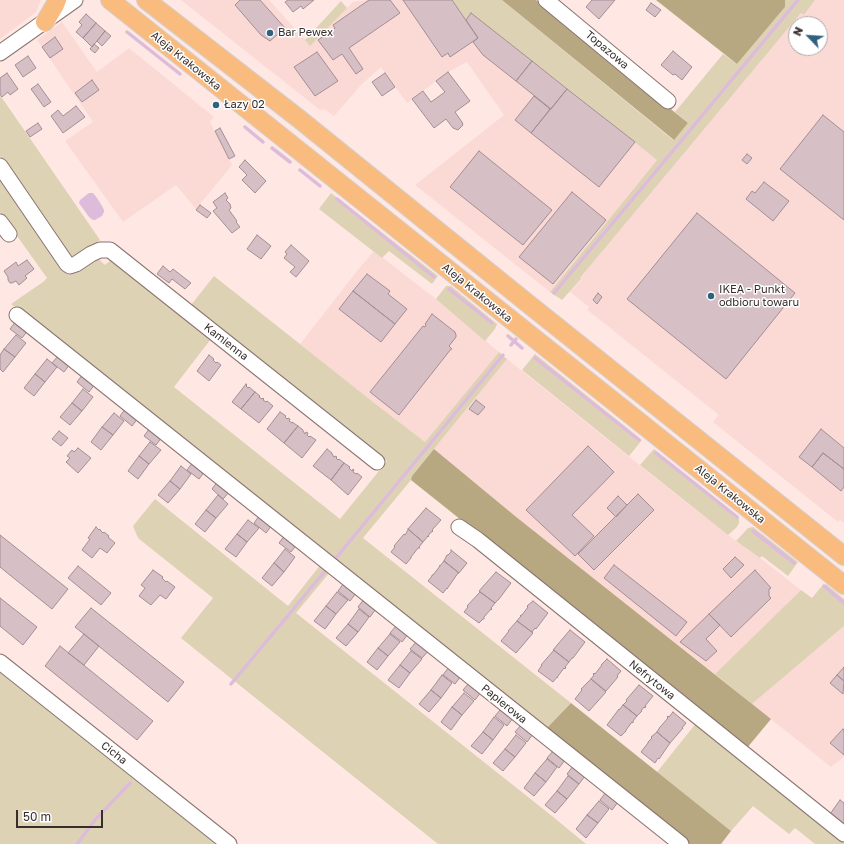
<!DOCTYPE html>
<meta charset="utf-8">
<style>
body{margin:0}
#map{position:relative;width:844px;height:844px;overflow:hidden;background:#ffe7e3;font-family:"Golos Text",sans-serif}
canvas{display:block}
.north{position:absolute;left:788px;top:16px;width:40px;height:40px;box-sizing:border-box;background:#fff;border:1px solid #afabab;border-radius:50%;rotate:295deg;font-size:11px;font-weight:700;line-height:16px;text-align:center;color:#372e2c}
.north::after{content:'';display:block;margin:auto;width:14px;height:18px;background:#30627f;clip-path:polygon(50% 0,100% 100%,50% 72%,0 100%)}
.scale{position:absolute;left:16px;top:810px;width:87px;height:18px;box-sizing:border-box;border:2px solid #372e2c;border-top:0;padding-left:5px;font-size:12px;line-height:14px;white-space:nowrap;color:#372e2c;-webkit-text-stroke:3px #fff;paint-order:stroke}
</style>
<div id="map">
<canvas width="844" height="844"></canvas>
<div class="north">N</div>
<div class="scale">50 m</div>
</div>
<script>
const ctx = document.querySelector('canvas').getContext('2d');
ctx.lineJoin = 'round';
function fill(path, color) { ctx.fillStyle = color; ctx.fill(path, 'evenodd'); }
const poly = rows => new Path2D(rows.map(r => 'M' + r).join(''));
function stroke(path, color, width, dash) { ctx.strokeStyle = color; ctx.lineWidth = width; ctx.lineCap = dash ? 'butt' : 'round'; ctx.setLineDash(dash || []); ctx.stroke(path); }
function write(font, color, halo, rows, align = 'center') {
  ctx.font = font + ' "Golos Text",sans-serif'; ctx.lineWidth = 3; ctx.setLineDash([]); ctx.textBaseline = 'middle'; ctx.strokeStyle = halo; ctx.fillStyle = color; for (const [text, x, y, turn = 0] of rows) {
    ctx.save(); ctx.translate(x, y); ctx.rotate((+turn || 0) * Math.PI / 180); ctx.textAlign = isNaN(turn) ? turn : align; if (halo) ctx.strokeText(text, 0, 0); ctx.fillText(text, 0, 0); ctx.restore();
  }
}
const built = poly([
 [0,0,41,0,36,12,0,39],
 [181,0,269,0,310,45,353,2,369,0,452,0,465,20,471,13,657,160,550,292,415,185,504,115,467,62,448,72,407,103,381,67,362,84,334,116,324,109,320,110],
 [815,0,844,0,844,523,840,520,838,522,713,422,719,415,590,312,587,310,589,307,570,292,581,280,580,278,801,13,804,15],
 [796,24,820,24,820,48,796,48],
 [62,22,97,72,129,48,214,117,210,122,232,165,196,209,176,185,123,222,65,141,93,122,37,40],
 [374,251,436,299,499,352,425,442,377,405,300,344,361,266],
 [507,359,677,495,736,541,760,558,801,590,715,674,515,516,434,449],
 [844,626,844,757,831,767,752,704]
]);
const green = poly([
 [452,0,502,0,673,140,688,123,675,112,723,54,737,64,785,7,785,0,815,0,804,15,801,13,580,278,581,279,562,300,550,292,657,160,471,13,466,20],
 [341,1,347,8,310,46,305,40],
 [0,95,100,240,73,260,0,156],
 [0,171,69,275,95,256,105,265,112,259,211,339,174,387,340,519,387,461,191,305,214,276,377,405,425,442,499,352,507,359,434,449,412,476,411,480,363,538,571,703,545,730,11,304,43,282,47,278,0,212],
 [331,193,438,276,432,284,389,251,382,258,319,209],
 [446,286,451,286,497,324,495,329,485,341,436,299],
 [535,354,642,440,629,456,522,370],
 [654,449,739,517,739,523,737,527,728,535,640,465],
 [155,499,288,606,321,564,330,572,296,613,552,816,586,844,438,844,238,684,181,638,213,598,138,538,133,526],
 [753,527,798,562,788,576,762,556,760,558,736,541,748,528],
 [826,584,844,599,844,626,752,704,715,674,801,590,812,598,821,587],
 [0,669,140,783,217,844,0,844],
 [697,722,844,840,844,844,815,844,795,828,789,834,753,806,731,831,657,772]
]);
const forest = poly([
 [502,0,536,0,688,123,674,140],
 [656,0,785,0,785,7,737,64],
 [434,449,515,516,771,719,747,748,411,480,412,476],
 [571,703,731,831,721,844,688,844,545,730]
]);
const water = poly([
 [89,193,93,193,97,198,102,206,104,210,104,212,102,216,95,220,93,220,89,217,79,203,80,200]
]);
const stream = poly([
 [127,32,180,74],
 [245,127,263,142],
 [272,148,290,162],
 [300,170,320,186],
 [337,199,434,277],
 [449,289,492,323],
 [554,293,652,176,798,0],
 [508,336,522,348],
 [511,345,516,339],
 [535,358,639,440],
 [656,453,737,517],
 [753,531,794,563],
 [336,558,503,355],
 [824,586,844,603],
 [231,684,325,571],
 [77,844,95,820,130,783]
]);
const building = poly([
 [240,0,260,0,285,28,270,41,261,35,235,5,240,0],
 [288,0,314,0,303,9,301,6,293,12,285,2,288,0],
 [369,0,390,0,400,13,349,48,363,69,356,74,342,54,333,60,318,40,335,28,333,25,369,0],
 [403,0,452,0,478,38,450,57,448,53,442,57,403,0],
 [592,0,615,0,599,19,586,7,592,0],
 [651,3,661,10,655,17,646,10,651,3],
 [471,13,532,61,516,81,483,55,473,42,478,38,466,20,471,13],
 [86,14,96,23,83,38,76,32,82,25,79,22,86,14],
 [96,23,105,31,92,47,83,38,96,23],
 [105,31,111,36,102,46,97,41,105,31],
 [55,37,63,49,50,58,42,47,55,37],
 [94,44,99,48,95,53,90,49,94,44],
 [673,51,692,67,682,80,675,74,673,75,661,65,673,51],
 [317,52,338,81,315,96,294,67,317,52],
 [28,56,36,68,23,77,15,65,28,56],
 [532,61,567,89,551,109,516,81,532,61],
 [448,72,470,101,455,112,462,122,463,125,458,130,453,128,446,119,434,128,412,99,423,91,431,102,445,92,436,81,448,72],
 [7,73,18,89,10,95,8,92,2,97,0,94,0,78,7,73],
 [385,73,395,87,382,96,372,82,385,73],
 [92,80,99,90,82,102,75,93,92,80],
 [38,84,51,102,44,107,31,89,38,84],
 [567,89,635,142,599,187,531,133,567,89],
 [534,96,550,109,531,133,515,120,534,96],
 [76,106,85,117,63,133,51,116,58,110,63,116,76,106],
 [823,115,844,132,844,220,780,169,823,115],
 [38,123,42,129,30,137,26,131,38,123],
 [220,128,235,156,229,159,215,131,220,128],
 [479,151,552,210,523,245,450,187,479,151],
 [747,154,752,158,747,164,742,160,747,154],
 [245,160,266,181,255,193,242,180,247,175,239,167,245,160],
 [764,182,789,201,773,221,746,199,752,191,755,193,764,182],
 [572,192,606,220,553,284,519,257,572,192],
 [225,193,228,198,226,200,230,204,231,208,229,210,237,221,236,222,240,227,232,233,213,211,217,208,213,202,225,193],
 [200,205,211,213,207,218,196,210,200,205],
 [697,213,795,293,726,379,627,299,697,213],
 [257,235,271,246,261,259,247,249,257,235],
 [291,245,309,261,296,277,290,272,295,267,284,258,287,254,285,252,291,245],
 [27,260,34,269,25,276,27,278,19,285,16,281,12,283,10,283,8,280,8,277,4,271,16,262,18,266,27,260],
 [163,266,170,272,173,269,191,283,185,289,172,279,169,283,157,274,163,266],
 [367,274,390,291,388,294,407,309,395,324,353,291,367,274],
 [353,291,395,324,381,342,339,309,353,291],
 [598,293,602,297,597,304,593,300,598,293],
 [432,314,455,332,456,335,456,337,449,346,452,349,451,349,399,415,370,392,423,326,425,327,426,325,425,324,432,314],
 [16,321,28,330,22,338,10,329,16,321],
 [16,335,26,343,15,357,4,349,16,335],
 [4,349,15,357,3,372,0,369,0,355,4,349],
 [59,355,70,364,64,372,52,363,59,355],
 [209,355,214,359,213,360,216,363,217,362,221,365,209,381,197,371,209,355],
 [47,359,57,367,45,382,35,374,47,359],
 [35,374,45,382,34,396,24,388,35,374],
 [83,374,95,384,89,392,77,382,83,374],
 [246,384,247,385,246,386,248,388,249,387,255,392,241,409,232,402,246,384],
 [83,389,93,397,82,411,72,403,83,389],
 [255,392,260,396,259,397,262,399,263,398,264,399,263,400,266,402,267,401,273,406,259,423,241,409,255,392],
 [476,400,485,407,478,415,469,409,476,400],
 [72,403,82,411,70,425,60,417,72,403],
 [126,408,138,418,132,426,120,416,126,408],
 [280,412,286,416,285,417,287,419,288,418,290,419,289,421,292,423,292,422,298,426,284,443,267,429,280,412],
 [114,413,124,421,113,435,102,427,114,413],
 [298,426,303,430,303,431,305,434,306,432,308,433,307,435,309,437,310,436,316,440,302,458,284,443,298,426],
 [102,427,113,435,101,450,91,442,102,427],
 [150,428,162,437,156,445,144,436,150,428],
 [821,429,844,448,844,469,823,453,812,467,799,457,821,429],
 [59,431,68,438,61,446,52,439,59,431],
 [150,442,161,450,149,464,139,456,150,442],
 [588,446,614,472,572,515,594,536,575,556,526,510,588,446],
 [78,448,91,458,78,473,66,462,70,458,67,456,72,450,74,452,78,448],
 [327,449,332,453,332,454,334,457,335,456,337,457,336,458,338,460,339,459,344,463,331,480,313,466,327,449],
 [823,453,844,469,844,487,841,491,812,467,823,453],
 [139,456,149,464,138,479,128,471,139,456],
 [193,462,205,471,199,479,187,470,193,462],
 [344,463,350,467,349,468,352,471,353,469,354,470,353,472,356,474,357,473,362,477,348,495,331,480,344,463],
 [181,466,191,474,180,489,170,481,181,466],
 [170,481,180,489,168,503,158,495,170,481],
 [218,481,230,491,223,499,212,489,218,481],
 [638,494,654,510,594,570,578,554,638,494],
 [218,495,228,504,216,518,206,510,218,495],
 [618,496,627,505,616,517,607,508,618,496],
 [426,508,441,520,432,530,433,531,432,532,431,532,428,536,429,536,428,537,428,536,423,542,408,529,426,508],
 [206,510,216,518,205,532,195,524,206,510],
 [260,515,272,525,266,533,254,523,260,515],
 [248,520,259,528,247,542,237,534,248,520],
 [96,527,99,530,100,529,100,530,103,533,104,532,109,536,108,537,115,543,107,553,100,548,92,558,82,550,90,539,88,538,96,527],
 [408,529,423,542,419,547,420,548,418,548,411,557,411,558,406,564,391,552,395,547,394,546,404,534,405,535,408,530,408,529],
 [237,534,247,542,236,557,225,549,237,534],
 [0,535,68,589,52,609,0,567,0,535],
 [285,535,297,544,291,552,279,543,285,535],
 [285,549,295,557,284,572,274,563,285,549],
 [451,550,467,563,459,573,444,561,447,555,448,555,451,552,451,550],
 [735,557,744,565,731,578,723,569,735,557],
 [444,561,459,573,458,573,447,589,447,588,443,593,428,581,432,576,432,575,433,575,440,566,439,566,440,566,444,561],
 [274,563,284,572,272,586,262,578,274,563],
 [614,565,687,622,676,636,604,578,614,565],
 [78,566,111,593,101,605,68,578,78,566],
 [153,570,163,577,162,578,166,582,167,581,175,587,166,599,160,595,151,605,139,596,145,588,141,585,153,570],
 [755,570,771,588,769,589,769,596,771,598,731,637,709,614,755,570],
 [496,572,511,583,499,599,495,603,479,591,496,572],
 [344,583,356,593,350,601,338,591,344,583],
 [337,592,348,600,336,614,326,606,337,592],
 [480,592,495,603,491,608,492,609,491,610,491,609,484,617,484,619,483,619,479,623,464,612,468,607,467,606,480,592],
 [0,598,37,627,23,645,0,626,0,598],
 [364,599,376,609,370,617,358,607,364,599],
 [533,601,548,613,536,629,535,628,532,632,517,621,521,616,520,616,521,615,522,615,528,607,527,606,533,601],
 [326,606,336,614,325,629,314,621,326,606],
 [91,608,184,682,168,702,75,627,91,608],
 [359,609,369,617,358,632,348,624,359,609],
 [709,614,720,625,706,639,717,651,706,661,680,642,709,614],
 [517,621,533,633,516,653,501,641,509,631,508,631,517,621],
 [348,624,358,632,346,646,336,638,348,624],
 [397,625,408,634,402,642,390,633,397,625],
 [570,630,585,642,573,658,572,658,569,662,553,650,570,630],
 [84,634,99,646,84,665,68,653,84,634],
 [390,634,400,642,388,656,378,648,390,634],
 [417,641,429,650,422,658,410,649,417,641],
 [60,646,153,721,137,740,45,666,60,646],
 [378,648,388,656,377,670,367,662,378,648],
 [554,650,569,662,565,667,566,667,565,669,564,668,558,676,557,678,557,677,553,682,538,671,542,665,541,665,554,650],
 [411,651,422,659,410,673,400,665,411,651],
 [607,659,621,671,617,676,618,677,606,691,591,679,594,675,593,674,594,673,595,674,602,665,601,665,607,659],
 [400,665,410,673,399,688,388,680,400,665],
 [449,667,461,676,455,684,443,675,449,667],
 [844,667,844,681,837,675,844,667],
 [442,675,452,683,441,698,431,690,442,675],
 [837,675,844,681,843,694,830,683,837,675],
 [591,679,606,692,589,711,575,699,582,690,581,689,591,679],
 [469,683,481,692,475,700,463,690,469,683],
 [639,685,653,696,645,706,646,706,645,708,644,707,641,711,642,711,637,716,623,705,627,701,626,700,639,685],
 [431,690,441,698,429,712,419,704,431,690],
 [464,693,474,701,462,715,452,707,464,693],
 [623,705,637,716,633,721,633,723,632,722,626,730,626,731,621,736,607,725,619,709,619,710,623,705],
 [452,707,462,715,451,730,441,722,452,707],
 [501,709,513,718,507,726,495,716,501,709],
 [673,712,686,723,682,728,683,728,670,743,657,732,660,727,661,726,668,718,667,717,668,716,669,717,673,712],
 [494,717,504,725,493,740,483,732,494,717],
 [521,725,533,734,527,742,515,732,521,725],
 [843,729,844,730,844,755,830,743,843,729],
 [483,732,493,740,482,754,471,746,483,732],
 [657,732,670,743,659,759,658,758,655,763,641,752,648,743,648,742,652,738,651,737,657,732],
 [516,735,526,743,515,757,505,749,516,735],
 [505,749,515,757,503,771,493,763,505,749],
 [554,750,565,760,559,768,547,758,554,750],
 [547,759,557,767,546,782,535,773,547,759],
 [573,766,585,776,579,784,567,774,573,766],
 [535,773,546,782,534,796,524,788,535,773],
 [568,776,579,784,567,799,557,791,568,776],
 [557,791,567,799,555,813,545,805,557,791],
 [606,792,618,802,612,810,600,800,606,792],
 [840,800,844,803,844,824,830,814,840,800],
 [599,801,609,809,598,823,587,815,599,801],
 [587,815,598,823,586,838,576,829,587,815]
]);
const minor = poly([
 [546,0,668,101],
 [0,53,75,0],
 [0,166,67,264,70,266,76,264,91,254,100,250,110,250,377,462],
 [0,222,9,234],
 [17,315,681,844],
 [459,527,478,540,844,834],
 [0,662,229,844]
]);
const major = poly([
 [110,0,844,585],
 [146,0,298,118,526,302,844,556],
 [45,22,55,5,57,0]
]);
const markers = [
 [270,33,4,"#30627f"],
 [216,105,4,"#30627f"],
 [711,296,4,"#30627f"]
];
const poiNames = [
 ["Bar Pewex",278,33],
 ["Łazy 02",224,105],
 ["IKEA - Punkt",719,290],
 ["odbioru towaru",719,303]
];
const streetNames = [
 ["Topazowa",607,50,40],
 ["Aleja Krakowska",186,61,39],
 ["Aleja Krakowska",477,293,39],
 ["Kamienna",226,342,38],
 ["Aleja Krakowska",730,494,39],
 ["Nefrytowa",652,680,39],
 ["Papierowa",504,704,39],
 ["Cicha",114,753,38]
];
fill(built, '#fbdad5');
fill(green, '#ded2b5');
fill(forest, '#b7a881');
fill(water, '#ddbcdb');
stroke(stream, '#ddbcdb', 3.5);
fill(building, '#d6c0c6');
stroke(building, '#a38e94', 1);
stroke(minor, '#8a7571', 17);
stroke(major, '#d3d1d1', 20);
stroke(minor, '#fff', 15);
stroke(major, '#f9bb7e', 18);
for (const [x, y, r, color] of markers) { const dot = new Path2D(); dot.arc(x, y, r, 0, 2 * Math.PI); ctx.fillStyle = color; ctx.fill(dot); stroke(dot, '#fff', 1.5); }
write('11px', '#372e2c', '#fff', poiNames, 'left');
write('11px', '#372e2c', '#fff', streetNames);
</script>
